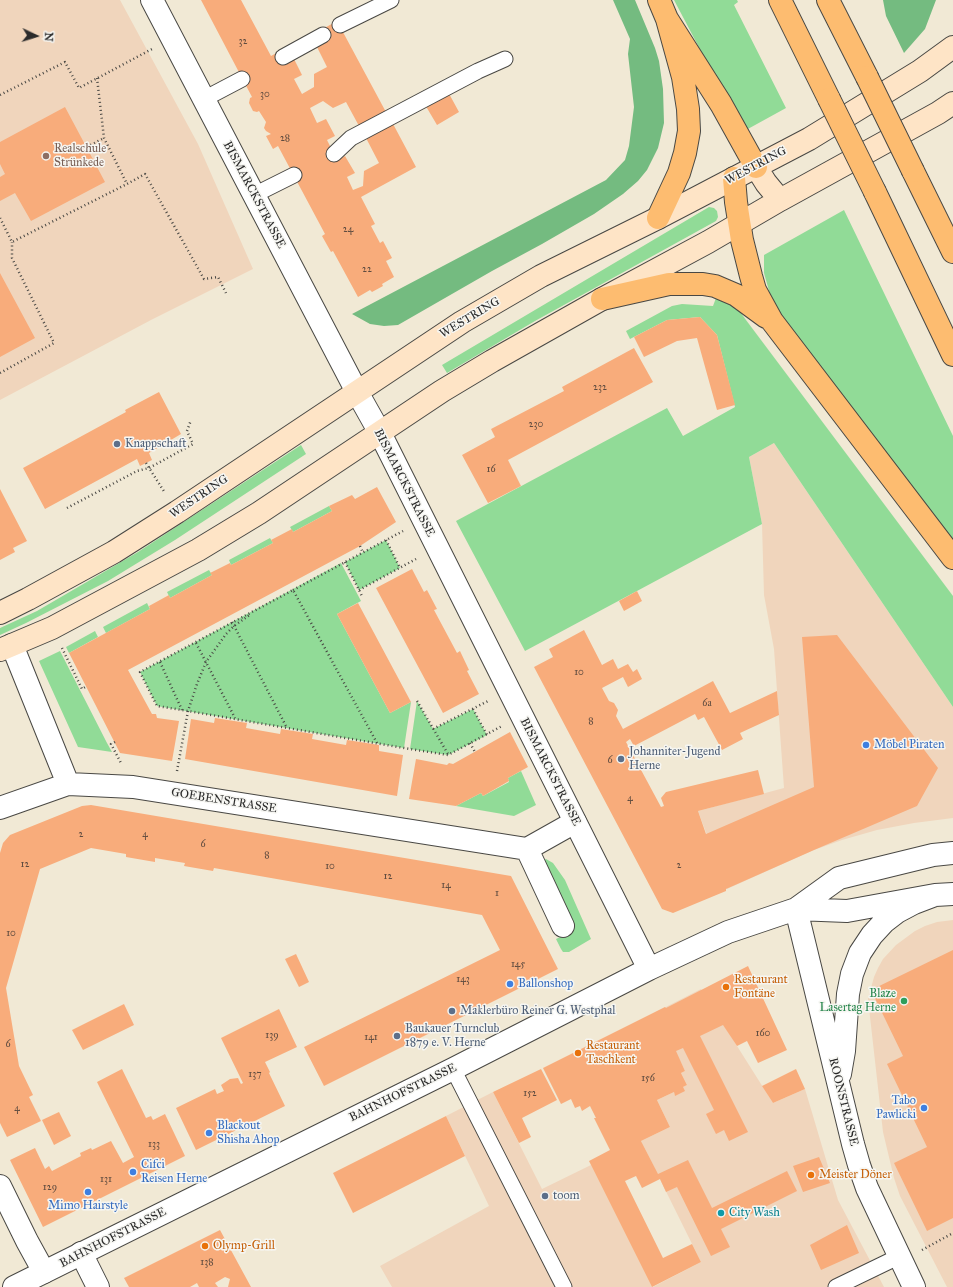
<!DOCTYPE html>
<meta charset="utf-8">
<style>
body{margin:0}
#map{position:relative;width:953px;height:1287px;overflow:hidden;background:#f1e9d5;font-family:"IM FELL Great Primer",serif}
canvas{display:block}
.north{position:absolute;left:16px;top:16px;width:40px;height:40px;-webkit-text-stroke:3px #f6f6f2;paint-order:stroke;rotate:94deg;font-size:11px;font-weight:700;line-height:16px;text-align:center;color:#2b2b2b}
.north::after{content:'';display:block;margin:auto;width:14px;height:18px;background:#2b2b2b;clip-path:polygon(50% 0,100% 100%,50% 72%,0 100%)}
</style>
<div id="map">
<canvas width="953" height="1287"></canvas>
<div class="north">N</div>
</div>
<script>
const ctx = document.querySelector('canvas').getContext('2d');
ctx.lineJoin = 'round';
function paint(path, color) {
  ctx.fillStyle = color;
  ctx.fill(path, 'evenodd');
}
function shape(rows) {
  const path = new Path2D();
  for (const r of rows) {
    path.moveTo(r[0], r[1]);
    for (let i = 2; i < r.length; i += 2) path.lineTo(r[i], r[i + 1]);
  }
  return path;
}
function strokePath(path, color, width, dash) {
  ctx.strokeStyle = color;
  ctx.lineWidth = width;
  ctx.lineCap = dash ? 'butt' : 'round';
  ctx.setLineDash(dash || []);
  ctx.stroke(path);
}
function drawText(font, color, halo, rows, align = 'center') {
  ctx.font = font + ' "IM FELL Great Primer",serif';
  ctx.lineWidth = 3;
  ctx.setLineDash([]);
  ctx.textBaseline = 'middle';
  ctx.strokeStyle = halo;
  ctx.fillStyle = color;
  for (const [text, x, y, turn = 0] of rows) {
    ctx.save();
    ctx.translate(x, y);
    ctx.rotate((+turn || 0) * Math.PI / 180);
    ctx.textAlign = isNaN(turn) ? turn : align;
    if (halo) ctx.strokeText(text, 0, 0);
    ctx.fillText(text, 0, 0);
    ctx.restore();
  }
}
const built = shape([
 [0,0,120,0,198,144,253,269,151,320,0,400],
 [774,443,953,707,953,818,914,823,877,830,842,840,814,850,727,889,698,811,784,788,774,649,764,595,762,524,749,457],
 [953,920,953,1287,947,1287,900,1196,894,1178,883,1132,868,999,874,977,878,968,883,959,896,945,915,931,925,926,937,922],
 [701,989,773,1103,805,1089,838,1200,884,1287,653,1287,701,1262,641,1141,670,1127,657,1100,674,1092,675,1095,683,1087,687,1085,681,1073,685,1071,656,1012],
 [493,1092,542,1189,591,1165,652,1287,392,1287,380,1266,489,1206,446,1116]
]);
const green = shape([
 [674,0,737,0,738,2,734,5,786,108,746,130,713,74],
 [709,207,714,208,717,211,718,217,716,221,535,321,447,373,442,365],
 [844,210,953,436,953,542,783,320,771,298,764,273,764,255],
 [716,298,731,304,741,313,746,320,953,596,953,707,774,443,749,457,762,524,525,651,456,521,667,408,683,436,735,407,717,335,700,317,667,320,630,339,626,331,672,306,682,304,713,306],
 [301,445,306,454,175,540,108,581,26,623,0,635,0,628,37,611,138,552],
 [329,506,332,511,293,532,290,527],
 [270,538,273,543,231,565,229,560],
 [386,540,400,568,359,590,345,562],
 [341,563,361,601,337,614,390,713,411,702,404,748,157,706,140,672],
 [209,570,212,575,170,598,167,592],
 [147,603,150,609,106,633,103,627],
 [95,631,98,637,69,653,66,647],
 [60,651,107,743,112,752,78,747,39,661],
 [417,701,433,729,473,709,487,735,448,755,410,749],
 [521,771,536,805,514,816,456,806,481,793,483,796,509,782,508,778],
 [546,859,553,863,565,880,591,939,569,952,563,952,561,949,556,939,573,931,543,866,544,860]
]);
const forest = shape([
 [613,0,635,0,655,48,659,61,663,89,664,123,658,148,647,170,638,181,623,194,594,214,542,244,492,271,398,325,384,326,370,324,352,314,606,180,625,160,629,146,634,107,628,54,630,39],
 [883,0,936,0,925,29,904,53,886,16]
]);
const building = shape([
 [201,0,241,0,271,56,280,51,294,59,302,75,294,79,302,94,314,87,314,74,327,67,315,43,321,30,337,21,387,114,359,126,346,102,333,108,323,101,310,108,317,123,326,119,335,136,327,140,337,160,345,156,355,173,347,177,353,190,363,186,364,171,379,163,366,138,392,122,416,167,361,197,375,224,371,226,380,243,383,241,392,258,386,261,394,277,382,284,383,286,372,292,370,290,358,297,333,251,331,252,322,236,325,234,278,146,273,149,266,136,271,134,266,131,264,128,266,122,259,111,257,112,253,111,249,103,250,98,252,97],
 [447,90,459,112,437,125,424,103],
 [65,107,105,182,31,221,15,193,0,201,0,177,5,174,0,164,0,142],
 [0,273,35,338,0,357],
 [700,317,717,335,735,405,717,410,697,338,677,341,644,357,634,337,667,320],
 [634,348,653,382,508,460,521,486,488,503,462,455,495,437,491,429,564,391,562,387],
 [159,392,181,434,149,453,152,460,140,466,137,459,45,509,23,468,126,412,125,410],
 [377,487,396,522,360,546,128,670,152,714,156,714,157,718,179,721,172,761,120,753,69,653,150,609,149,606,169,595,170,598,212,575,210,573,230,563,231,565,273,543,271,540,292,529,293,532,332,511,329,506,352,495,355,499],
 [0,489,27,541,13,548,15,552,0,560],
 [412,569,424,592,427,590,437,609,434,610,457,653,460,651,469,670,467,671,479,694,443,713,376,588],
 [637,591,642,601,624,611,619,601],
 [358,603,411,702,390,713,337,614],
 [584,630,602,665,613,659,618,669,628,664,633,672,637,669,642,679,628,687,623,677,602,688,609,701,614,703,618,710,616,716,623,729,713,681,730,713,777,691,779,715,740,733,743,739,722,750,704,717,698,720,695,714,634,746,630,739,626,742,661,807,664,806,661,798,666,792,758,770,764,794,698,811,706,834,814,787,802,637,837,635,938,768,917,806,814,850,726,889,726,891,673,913,662,909,534,667,553,657,549,649],
 [215,718,247,723,246,728,280,734,281,729,313,734,312,739,346,745,347,740,379,745,379,751,403,755,397,796,185,759,191,719,214,723],
 [510,732,528,767,508,778,509,781,483,796,481,793,456,806,409,799,416,759,447,765,449,763,453,764],
 [91,805,511,876,558,969,324,1086,304,1047,500,950,482,915,214,868,213,871,184,866,185,863,155,858,155,862,126,857,126,854,91,848,40,869,6,988,19,1066,33,1095,29,1097,41,1121,7,1137,0,1123,0,853,3,843,10,835,82,806],
 [953,950,953,1218,927,1231,894,1163,927,1147,887,1064,903,1056,871,990],
 [296,954,309,982,299,987,285,959],
 [748,966,787,1050,758,1063,747,1041,737,1046,723,1025,700,1036,748,1132,729,1141,724,1130,716,1134,706,1114,714,1110,683,1048,676,1051,685,1071,681,1073,687,1085,683,1087,685,1091,675,1096,674,1092,657,1100,670,1127,641,1141,658,1174,688,1160,712,1208,787,1171,797,1191,721,1229,730,1247,711,1256,677,1187,666,1192,660,1179,642,1188,636,1176,625,1181,663,1258,692,1244,701,1262,652,1287,589,1161,610,1150,594,1118,596,1118,590,1106,582,1111,580,1106,575,1108,571,1099,561,1104,543,1068,665,1007,666,1008],
 [124,1004,134,1025,83,1050,72,1030],
 [279,1009,297,1047,265,1062,270,1072,269,1073,285,1106,196,1150,176,1108,215,1089,217,1094,224,1091,221,1085,230,1079,238,1078,241,1084,243,1083,221,1038],
 [122,1069,146,1118,151,1116,153,1120,165,1114,185,1156,43,1227,10,1160,35,1148,45,1169,49,1166,52,1171,81,1156,80,1153,91,1148,92,1150,111,1141,123,1163,134,1157,97,1082],
 [541,1069,557,1100,522,1118,531,1137,519,1143,493,1092],
 [796,1069,805,1089,773,1103,762,1086],
 [59,1112,71,1136,54,1145,42,1120],
 [446,1116,465,1156,353,1213,333,1173],
 [819,1157,830,1183,803,1192,793,1166],
 [847,1225,859,1253,821,1270,810,1245],
 [220,1230,251,1287,228,1287,230,1279,225,1277,215,1283,218,1287,199,1287,197,1283,190,1287,129,1287,124,1278]
]);
const path = shape([
 [97,78,104,138,127,184,145,174,204,279,218,277,226,293],
 [0,95,65,62,79,88,152,49],
 [87,147,104,138],
 [0,218,12,242,127,184],
 [0,373,54,343,12,258,12,242],
 [146,463,165,493],
 [67,508,137,471,149,468,193,444,187,431,191,420],
 [386,540,400,568],
 [360,546,363,553],
 [345,562,362,596],
 [293,590,403,531],
 [359,590,416,559],
 [232,622,287,728],
 [196,643,235,718],
 [62,648,82,689,87,686],
 [160,662,182,710],
 [417,701,448,754],
 [473,709,487,735],
 [433,729,488,701],
 [115,742,111,744,121,763],
 [377,743,293,590,140,672,157,706,188,711,404,748,448,755,502,726],
 [470,743,475,752],
 [177,771,188,711,197,684,206,662,226,634,234,626,251,614],
 [922,1250,953,1233]
]);
const service = shape([
 [340,25,391,0],
 [283,57,323,35],
 [204,99,242,79],
 [334,154,351,138,478,71,505,59],
 [254,195,294,175],
 [453,1069,564,1287],
 [836,1287,900,1256]
]);
const minor = shape([
 [12,645,68,784],
 [0,808,68,784,133,787,527,849,575,822],
 [527,849,563,926],
 [0,1186,27,1241,44,1272],
 [81,1253,98,1287]
]);
const tertiary = shape([
 [152,0,357,392,380,433,649,969],
 [796,909,853,1144,859,1165,867,1188,914,1287],
 [796,909,847,911,935,895,953,894],
 [840,1074,844,1051,848,994,852,974,860,953,872,935,884,922,897,912,914,903,935,895],
 [14,1287,453,1069,649,969,728,932,796,909,839,878,933,855,953,853]
]);
const secondary = shape([
 [756,167,766,183,780,200],
 [0,613,28,599,114,552,177,512,462,322,541,276,658,218,809,139,920,71,953,47],
 [0,650,52,628,198,550,259,513,442,391,492,361,602,299,708,242,780,200,938,113,953,103]
]);
const motorway = shape([
 [659,0,667,19,721,104,756,167],
 [780,0,829,99],
 [828,0,867,77],
 [913,171,953,252],
 [734,178,736,202,742,240,751,276,755,290,772,321,953,558],
 [875,192,953,355],
 [658,218,679,173,685,153,689,131,688,109,683,77,667,19],
 [602,299,669,284,703,284,715,286,736,295,766,317]
]);
const motorwayBridge = shape([
 [867,77,913,171],
 [829,99,875,192]
]);
const markers = [
 [46,156,4,"#8d6e63"],
 [117,444,4,"#5c6f8a"],
 [866,745,4,"#3f7fe0"],
 [621,759,4,"#5c6f8a"],
 [510,984,4,"#3f7fe0"],
 [726,987,4,"#e8710a"],
 [904,1001,4,"#2e9e5b"],
 [452,1011,4,"#5c6f8a"],
 [397,1036,4,"#5c6f8a"],
 [578,1053,4,"#e8710a"],
 [924,1108,4,"#3f7fe0"],
 [209,1133,4,"#3f7fe0"],
 [133,1172,4,"#3f7fe0"],
 [811,1175,4,"#e8710a"],
 [88,1192,4,"#3f7fe0"],
 [545,1196,4,"#5c6f8a"],
 [721,1213,4,"#0f9aa8"],
 [205,1246,4,"#e8710a"]
];
const numberNames = [
 ["32",243,42],
 ["30",265,95],
 ["28",285,139],
 ["24",348,230],
 ["22",367,270],
 ["232",600,388],
 ["230",536,425],
 ["16",491,470],
 ["10",579,673],
 ["6a",707,704],
 ["8",591,722],
 ["6",610,761],
 ["4",630,799],
 ["2",81,835],
 ["4",145,835],
 ["6",203,845],
 ["8",267,856],
 ["12",25,865],
 ["2",679,866],
 ["10",330,867],
 ["12",388,877],
 ["14",446,886],
 ["1",497,894],
 ["10",11,934],
 ["145",518,965],
 ["143",463,980],
 ["160",763,1034],
 ["139",272,1036],
 ["141",371,1038],
 ["6",8,1045],
 ["137",255,1075],
 ["156",648,1079],
 ["152",530,1094],
 ["4",17,1109],
 ["133",154,1145],
 ["131",106,1180],
 ["129",50,1188],
 ["138",207,1263]
];
const educationNames = [
 ["Realschule",54,149],
 ["Strünkede",54,163]
];
const streetNames = [
 ["WESTRING",756,166,-28],
 ["BISMARCKSTRASSE",254,195,62],
 ["WESTRING",470,318,-31],
 ["BISMARCKSTRASSE",404,483,63],
 ["WESTRING",199,497,-34],
 ["BISMARCKSTRASSE",550,772,63],
 ["GOEBENSTRASSE",224,801,9],
 ["BAHNHOFSTRASSE",403,1093,-26],
 ["ROONSTRASSE",843,1102,76],
 ["BAHNHOFSTRASSE",113,1238,-27]
];
const serviceNames = [
 ["Knappschaft",125,444],
 ["Johanniter-Jugend",629,752],
 ["Herne",629,766],
 ["Maklerbüro Reiner G. Westphal",460,1011],
 ["Baukauer Turnclub",405,1029],
 ["1879 e. V. Herne",405,1043],
 ["toom",553,1196]
];
const shopNames = [
 ["Möbel Piraten",874,745],
 ["Ballonshop",518,984],
 ["Tabo",916,1101,"right"],
 ["Pawlicki",916,1115,"right"],
 ["Blackout",217,1126],
 ["Shisha Ahop",217,1140],
 ["Cifci",141,1165],
 ["Reisen Herne",141,1179],
 ["Mimo Hairstyle",88,1206,"center"]
];
const foodNames = [
 ["Restaurant",734,980],
 ["Fontäne",734,994],
 ["Restaurant",586,1046],
 ["Taschkent",586,1060],
 ["Meister Döner",819,1175],
 ["Olymp-Grill",213,1246]
];
const leisureNames = [
 ["Blaze",896,994],
 ["Lasertag Herne",896,1008]
];
const cultureNames = [
 ["City Wash",729,1213]
];
paint(built, '#f0d5bc');
paint(green, '#91db97');
paint(forest, '#74bb80');
paint(building, '#f8ac7b');
strokePath(service, '#494844', 17);
strokePath(minor, '#494844', 24);
strokePath(tertiary, '#494844', 24);
strokePath(secondary, '#494844', 24);
strokePath(motorway, '#494844', 24);
strokePath(path, '#494844', 2.5, [1, 3]);
strokePath(service, '#fff', 15);
strokePath(minor, '#fff', 22);
strokePath(tertiary, '#fff', 22);
strokePath(secondary, '#fee4c6', 22);
strokePath(motorway, '#fdbc70', 22);
strokePath(motorwayBridge, '#494844', 24, []);
strokePath(motorwayBridge, '#fdbc70', 22);
for (const [x, y, r, color] of markers) {
  const dot = new Path2D();
  dot.arc(x, y, r, 0, 2 * Math.PI);
  ctx.fillStyle = color;
  ctx.fill(dot);
  strokePath(dot, '#f6f6f2', 1.5);
}
drawText('10px', '#5e4b3f', null, numberNames);
drawText('12px', '#785e54', '#f6f6f2', educationNames, 'left');
drawText('12px', '#2b2b2b', '#f6f6f2', streetNames);
drawText('12px', '#4e5e75', '#f6f6f2', serviceNames, 'left');
drawText('12px', '#366cbe', '#f6f6f2', shopNames, 'left');
drawText('12px', '#c56008', '#f6f6f2', foodNames, 'left');
drawText('12px', '#27864d', '#f6f6f2', leisureNames, 'right');
drawText('12px', '#0d838f', '#f6f6f2', cultureNames, 'left');
</script>
